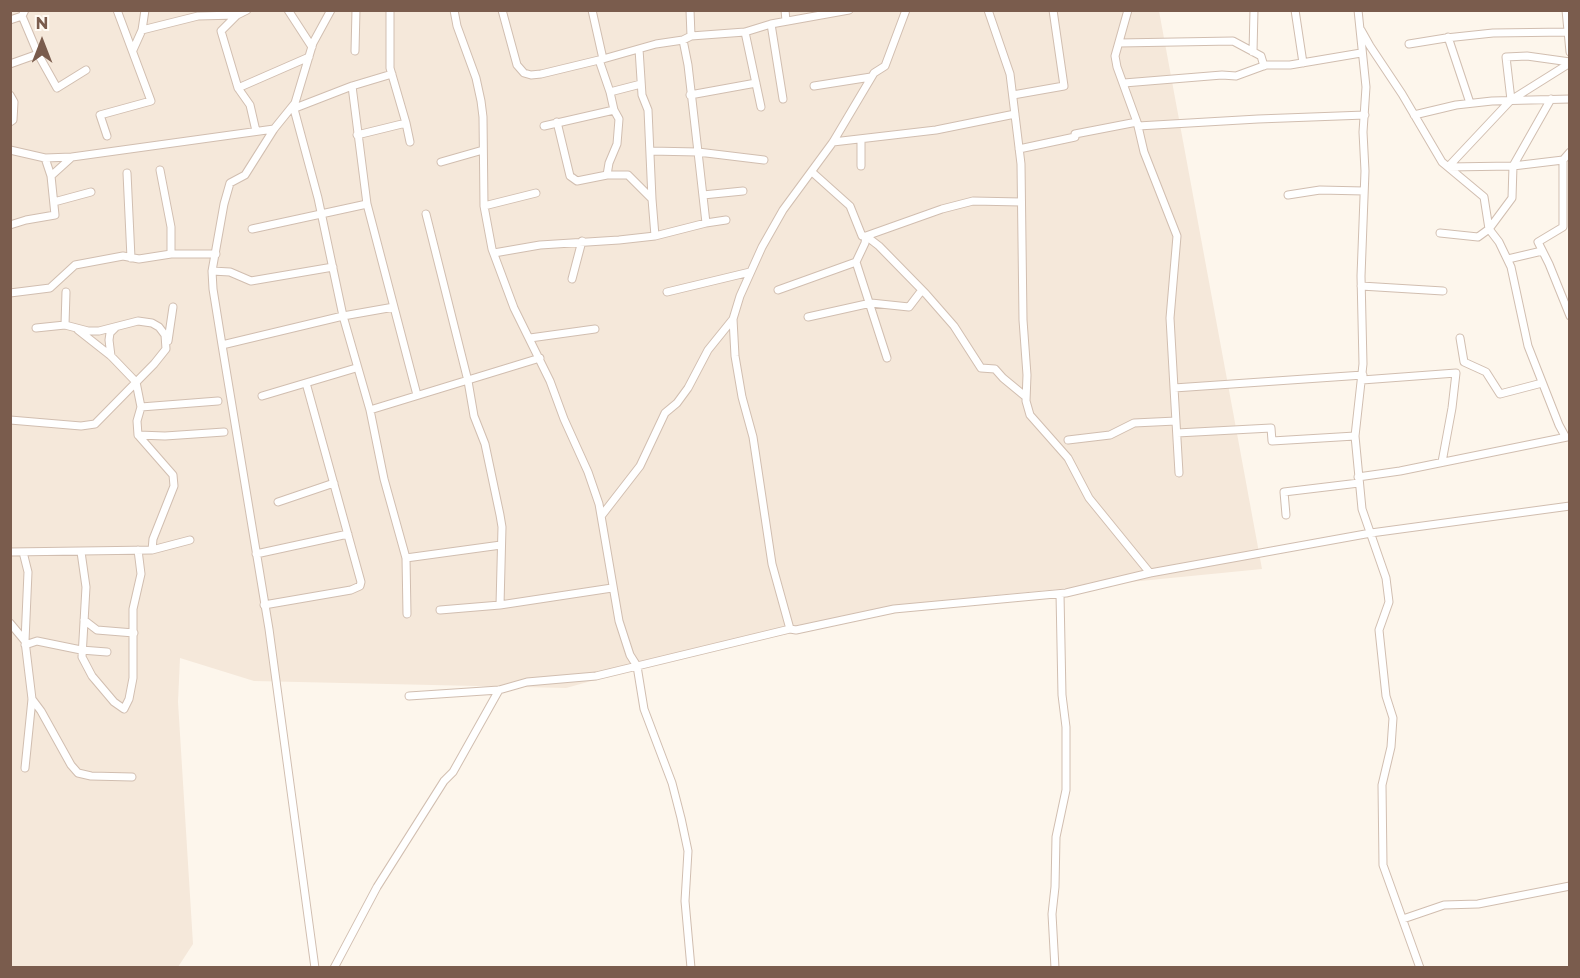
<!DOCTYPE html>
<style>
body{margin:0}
#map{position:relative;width:1580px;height:978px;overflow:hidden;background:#fdf6ec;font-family:Montserrat,sans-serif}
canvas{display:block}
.frame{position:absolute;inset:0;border:12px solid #7a5c4d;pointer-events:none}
.north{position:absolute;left:12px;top:12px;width:60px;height:60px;-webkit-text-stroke:4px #fffaf3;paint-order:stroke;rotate:0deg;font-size:16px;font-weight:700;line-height:24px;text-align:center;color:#7a5c4d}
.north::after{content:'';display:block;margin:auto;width:21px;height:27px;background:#7a5c4d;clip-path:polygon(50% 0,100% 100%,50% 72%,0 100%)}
</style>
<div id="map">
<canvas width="1580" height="978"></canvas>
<div class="frame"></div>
<div class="north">N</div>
</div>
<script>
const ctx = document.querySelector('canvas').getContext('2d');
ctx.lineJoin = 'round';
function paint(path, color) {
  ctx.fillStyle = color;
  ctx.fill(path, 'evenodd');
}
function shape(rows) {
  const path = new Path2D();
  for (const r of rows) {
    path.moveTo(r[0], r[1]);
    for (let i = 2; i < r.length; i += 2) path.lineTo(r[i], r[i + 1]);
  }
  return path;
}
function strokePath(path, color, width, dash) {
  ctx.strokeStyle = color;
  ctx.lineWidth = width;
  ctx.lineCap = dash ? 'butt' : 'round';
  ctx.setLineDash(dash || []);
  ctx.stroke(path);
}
const residential = shape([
 [10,11,1159,11,1262,569,978,597,696,652,566,688,254,681,180,658,178,702,193,944,178,967,11,967]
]);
const minor = shape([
 [247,10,237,15,221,31,238,88,250,105,256,131],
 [288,10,312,47],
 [331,10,313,43,295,103,274,129,245,175,230,183,224,204,212,271,213,289,222,345,343,316,370,410,540,358],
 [454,10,457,26,476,78,481,101,483,117,484,206,492,249,514,308,550,381,564,419,588,472,599,504,619,621,630,655,637,666,644,709,672,783,681,818,688,851,685,901,691,968],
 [502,10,517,65,524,73,531,75,541,74,603,59,656,44,683,40,691,36,745,32,771,24,849,10],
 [592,10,603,59],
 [690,10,691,36],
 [785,10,786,21],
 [988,10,1010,74,1021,164,1023,320,1027,375,1026,401,1030,415,1068,458,1089,498,1150,573],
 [1128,10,1115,56,1117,67,1137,122,1144,152,1177,236,1170,318,1174,388,1363,375],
 [1295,10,1303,63],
 [1358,10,1366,87,1363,132,1365,171,1361,276,1363,364,1355,436,1362,509,1386,578,1389,602,1379,630,1386,696,1393,718,1391,747,1382,785,1383,865,1420,968],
 [1566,10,1570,52],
 [10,20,22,16,25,10],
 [771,24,783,99],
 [142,30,198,16,237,15],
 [1361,30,1370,46,1402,94,1442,162,1484,197,1489,229,1499,242,1511,267,1528,346,1559,425,1565,436],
 [745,32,761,107],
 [1448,37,1470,103],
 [1119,43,1233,41,1261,56,1264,66],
 [1409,44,1446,38,1493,33,1568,32],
 [639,49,642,95,648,110,652,199],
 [133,50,142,30,145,10],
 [355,51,356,10],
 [1253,52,1254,10],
 [38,54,57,88,86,70],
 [10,64,38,54,22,16],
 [1124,83,1222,75,1236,76,1266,65,1290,65,1361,53],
 [814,86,871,77],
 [238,88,309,57],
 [610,92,641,84],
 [10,95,14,102,13,120,10,122],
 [690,95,756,83],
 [1013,95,1064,86,1053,10],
 [1511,100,1506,57,1527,56,1570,62],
 [294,109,318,198,343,316,394,307],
 [290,110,352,86,392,74],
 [1414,115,1456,105,1492,101,1570,99],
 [557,122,570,176,577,181,607,175,609,163,617,144,619,119,614,110],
 [406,123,410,142],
 [544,126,614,110,610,92,599,60],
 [1138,126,1258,119,1365,115],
 [357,135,406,123,390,68,390,10],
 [107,136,100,115,151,101,117,10],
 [833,142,936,130,1015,114],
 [1019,149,1075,137,1075,134,1137,122],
 [10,150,45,158,72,157],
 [650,151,698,152,688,65,683,40],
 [1570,152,1563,160,1563,227,1538,242,1549,264,1570,316],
 [45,158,51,176],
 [441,162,483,150],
 [861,166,861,139],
 [1448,167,1511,100,1570,63],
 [1448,167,1513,166,1563,160],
 [160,170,171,227,171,254],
 [127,173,131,258],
 [607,175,628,175,652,199,655,236],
 [703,195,743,191],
 [1288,195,1320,190,1364,191],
 [54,202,91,192],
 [1021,202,973,201,942,209,866,236,879,246,926,294,954,326,981,368,995,369,1003,378,1026,397],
 [367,204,417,395],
 [484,206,536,193],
 [426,214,468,381,474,416,485,444,500,515,502,527,500,605],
 [706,223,698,152,764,160],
 [10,225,26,220,55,215,51,176,72,157,274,129],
 [252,229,367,204,352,86],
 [1440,233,1478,237,1489,229,1512,198,1513,166,1551,99],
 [494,253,540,245,619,240,655,236,706,223,726,220],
 [1508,259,1542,251],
 [856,262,887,358],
 [212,271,230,272,251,281,333,267],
 [572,279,582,241],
 [1361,286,1443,291],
 [778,290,856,262,865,243,866,236,862,236,850,206,812,172],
 [667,292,750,272],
 [10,293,50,288,75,265,123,256,139,259,171,254,216,254],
 [808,317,871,303,909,307,922,290],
 [733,319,735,356,742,397,753,437,772,564,790,629],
 [36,328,65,325],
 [78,330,111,356,136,382,141,407,137,421,138,435,173,475,174,486,153,539,152,550],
 [530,338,595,329],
 [1460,338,1464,362,1486,372,1500,394,1542,383],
 [168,341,173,307],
 [222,345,269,629,315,968],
 [111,356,109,340,110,333,115,328],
 [1362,380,1456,373,1452,408,1442,462],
 [1174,388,1179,473],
 [262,396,356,368],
 [141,407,218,401],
 [370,410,384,479,406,558,407,614],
 [10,420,81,426,95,424,154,364,166,349,165,335,159,327,152,323,138,321,99,331,88,331,65,325,66,292],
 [1177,433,1271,428,1272,441,1355,436],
 [138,435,165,436,224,432],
 [1068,440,1110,435,1134,423,1176,421],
 [1358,477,1400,471,1567,437],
 [278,502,334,483],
 [602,515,640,466,665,413,677,403,688,388,708,350,733,319,740,296,762,247,783,210,833,142,874,73,885,66,906,10],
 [1286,515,1284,492,1359,483],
 [10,552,152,550,190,540],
 [23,552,28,572,25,641,32,699,25,768],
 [81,552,86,587,82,657,92,676,114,702,124,709,129,699,133,678,133,609,141,574,138,550],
 [256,554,348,534],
 [406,558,501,545],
 [264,605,351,590,360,586,361,582,306,383],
 [440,610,500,605,612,588],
 [84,620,97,630,134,633],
 [10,623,25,641],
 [25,645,37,641,81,650,107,652],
 [409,696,499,690,527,682,596,676,790,629,796,630,894,609,1066,593,1150,573,1371,533,1570,506],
 [32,699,41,711,71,765,78,773,91,776,132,777],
 [1403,919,1444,905,1478,904,1570,886],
 [334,968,377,887,444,781,453,772,499,690],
 [1055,968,1052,914,1055,887,1056,837,1066,790,1066,727,1062,695,1060,594]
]);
paint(residential, '#f5e8da');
strokePath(minor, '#d1beb0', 9);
strokePath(minor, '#fff', 7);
</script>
